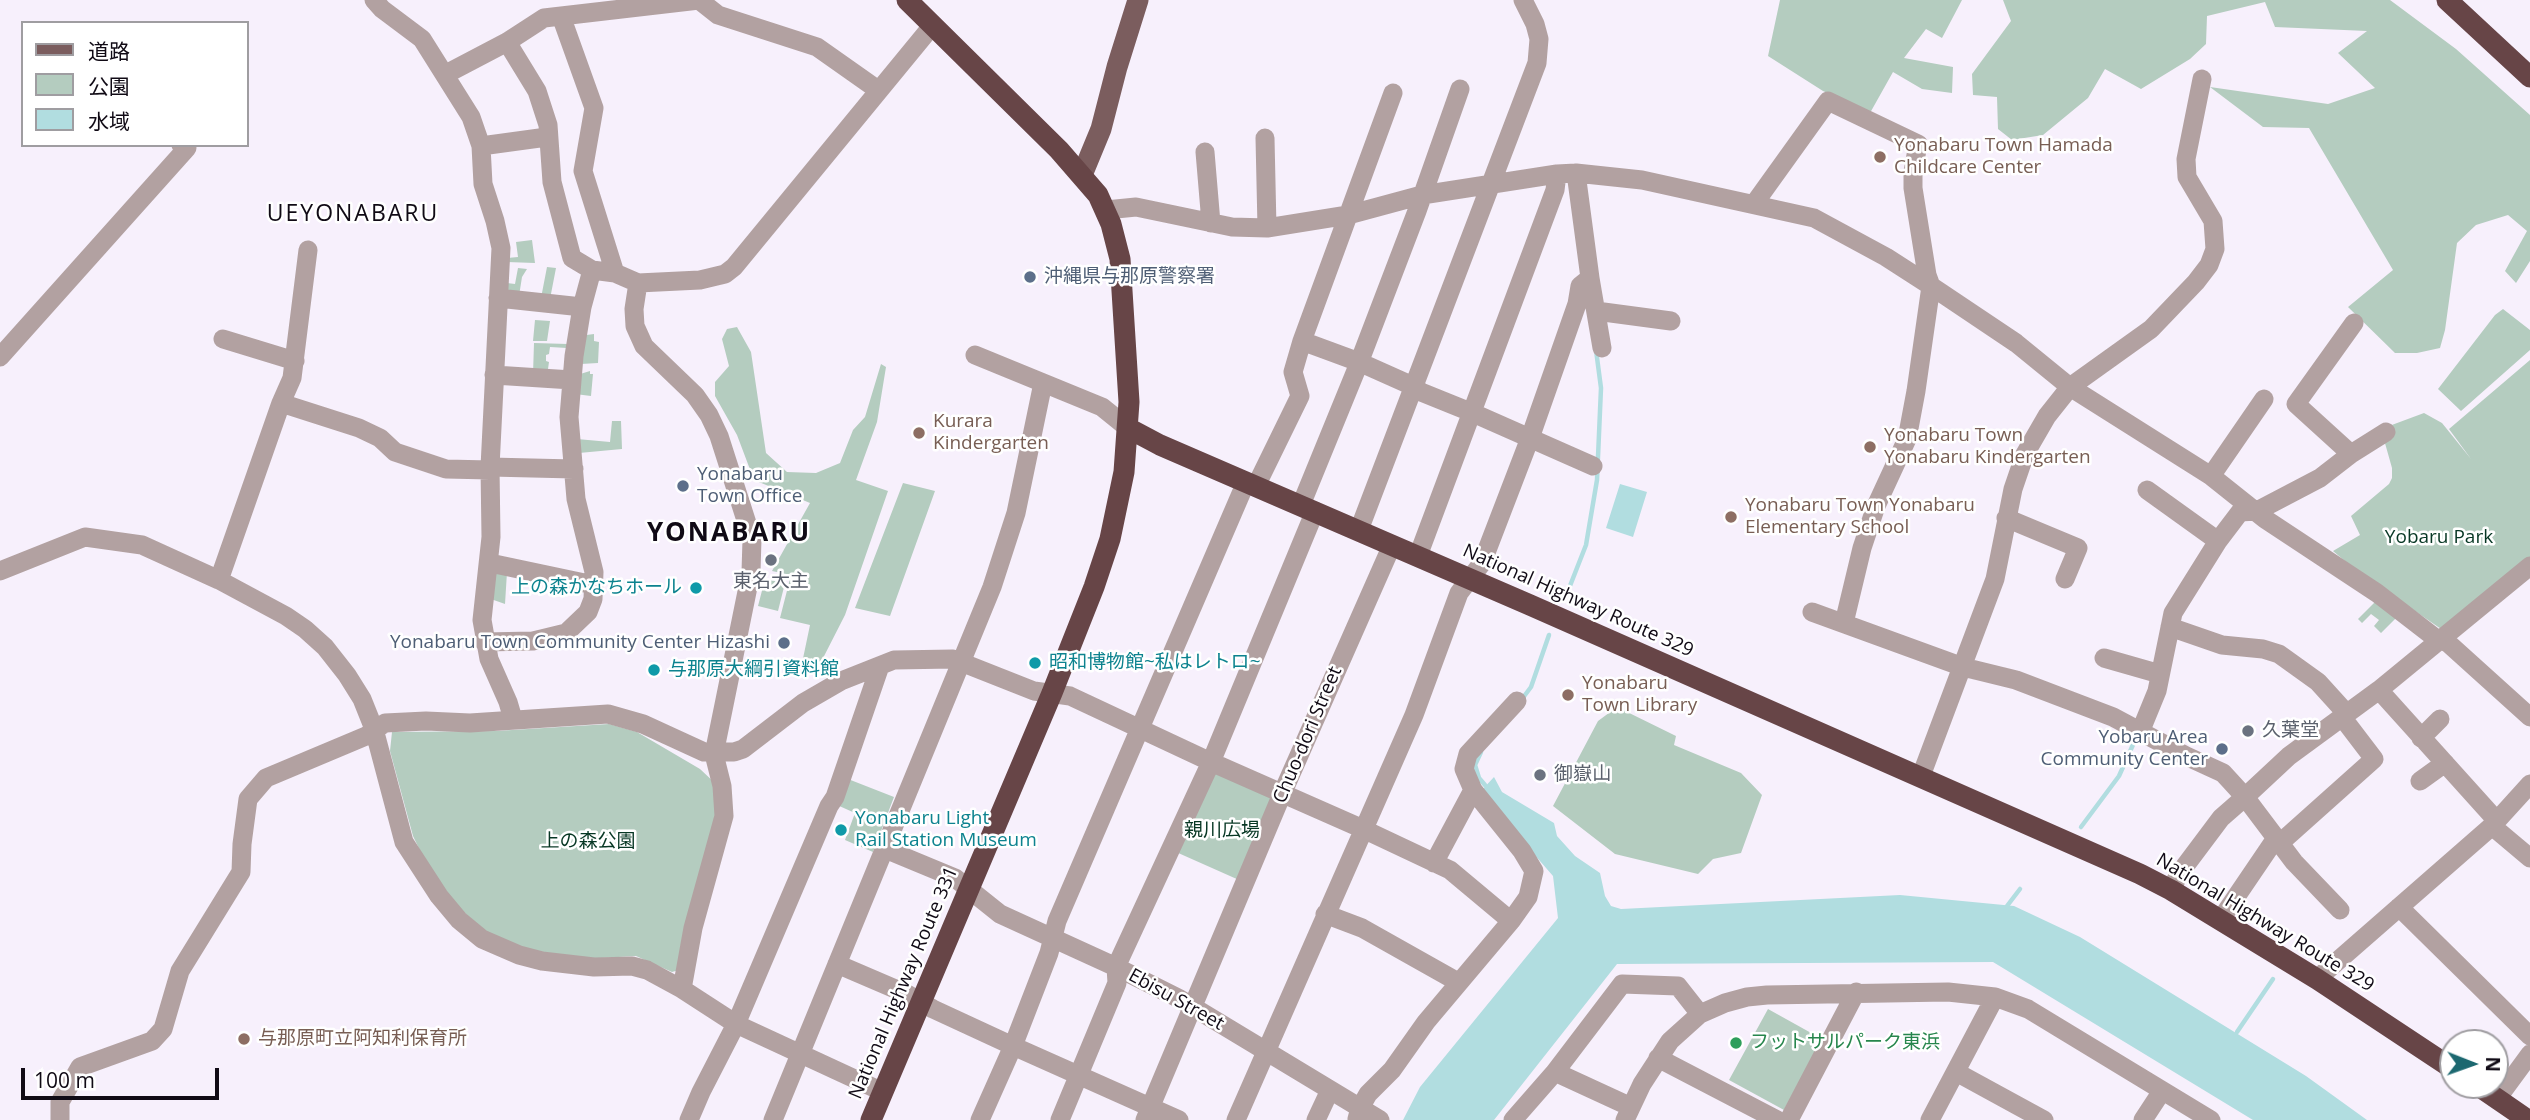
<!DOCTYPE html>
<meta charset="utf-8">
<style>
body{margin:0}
#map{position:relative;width:2530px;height:1120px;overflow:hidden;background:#f7f0fc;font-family:"Open Sans","Noto Sans JP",sans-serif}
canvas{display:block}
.legend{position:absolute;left:21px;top:21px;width:228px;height:126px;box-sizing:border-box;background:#fff;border:2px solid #9f9da1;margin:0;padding:9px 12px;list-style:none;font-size:21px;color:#100a15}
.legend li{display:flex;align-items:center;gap:14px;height:35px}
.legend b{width:35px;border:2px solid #9f9da1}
.north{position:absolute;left:2439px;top:1029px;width:70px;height:70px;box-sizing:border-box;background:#fff;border:2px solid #9f9da1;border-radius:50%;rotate:91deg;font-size:19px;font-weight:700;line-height:28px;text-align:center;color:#100a15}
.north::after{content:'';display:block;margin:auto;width:24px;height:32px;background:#1c6870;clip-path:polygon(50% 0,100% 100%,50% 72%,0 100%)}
.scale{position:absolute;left:21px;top:1068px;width:198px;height:32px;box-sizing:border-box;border:4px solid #100a15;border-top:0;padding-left:9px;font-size:21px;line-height:24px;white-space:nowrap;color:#100a15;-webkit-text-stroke:5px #fff;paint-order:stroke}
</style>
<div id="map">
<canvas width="2530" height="1120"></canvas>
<ul class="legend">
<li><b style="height:9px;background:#7b5d5e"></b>道路</li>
<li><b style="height:19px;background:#b4ccbf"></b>公園</li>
<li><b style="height:19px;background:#b1dde0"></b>水域</li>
</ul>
<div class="north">N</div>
<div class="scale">100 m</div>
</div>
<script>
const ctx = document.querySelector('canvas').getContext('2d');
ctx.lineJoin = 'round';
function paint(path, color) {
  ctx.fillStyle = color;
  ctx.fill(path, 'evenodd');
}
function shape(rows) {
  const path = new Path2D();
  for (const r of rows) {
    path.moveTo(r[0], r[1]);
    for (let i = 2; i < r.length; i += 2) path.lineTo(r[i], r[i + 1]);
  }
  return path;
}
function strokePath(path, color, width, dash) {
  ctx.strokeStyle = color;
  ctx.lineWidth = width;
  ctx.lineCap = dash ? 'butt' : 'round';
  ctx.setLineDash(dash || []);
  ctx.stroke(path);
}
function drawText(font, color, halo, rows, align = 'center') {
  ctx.font = font + ' "Open Sans","Noto Sans JP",sans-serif';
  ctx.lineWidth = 5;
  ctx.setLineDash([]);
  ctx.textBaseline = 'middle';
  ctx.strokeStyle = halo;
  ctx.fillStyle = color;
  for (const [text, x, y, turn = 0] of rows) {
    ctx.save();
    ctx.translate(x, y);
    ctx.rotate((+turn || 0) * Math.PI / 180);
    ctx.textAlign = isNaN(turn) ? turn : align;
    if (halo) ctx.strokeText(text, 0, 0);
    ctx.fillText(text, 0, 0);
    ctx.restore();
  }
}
const green = shape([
 [1780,0,1962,0,1942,38,1926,29,1904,58,1953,67,1952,93,1922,89,1893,72,1870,113,1823,91,1768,56],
 [2003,0,2390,0,2456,49,2530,115,2530,261,2516,283,2505,271,2527,231,2508,215,2476,225,2457,243,2445,330,2440,348,2417,353,2395,353,2348,307,2393,270,2309,128,2263,127,2210,87,2328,104,2375,88,2338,53,2367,31,2275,27,2265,2,2207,16,2206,44,2190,59,2141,89,2105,69,2088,98,2043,135,2012,140,1998,129,1997,97,1973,95,1972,74,2011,21],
 [532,240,535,263,507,262,507,258,518,257,516,242],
 [547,267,556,268,550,299,541,298],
 [518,268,527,269,522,277,519,296,506,295,507,283,515,284],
 [2503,309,2530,330,2530,350,2461,411,2438,389,2495,315],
 [535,320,550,321,547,341,533,341],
 [737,327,751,352,766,453,787,472,816,473,840,463,853,430,865,417,881,364,886,367,877,422,856,480,888,491,845,615,820,664,801,668,810,625,780,618,791,575,772,571,810,503,754,480,737,435,715,396,715,382,729,366,722,339,727,329],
 [594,334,594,341,599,342,598,363,581,364,579,336],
 [534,343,568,344,567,348,550,347,549,354,546,355,546,361,549,362,547,376,533,374],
 [2530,360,2530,560,2444,631,2357,571,2333,551,2360,535,2351,516,2389,484,2392,478,2392,468,2381,429,2424,413,2442,423,2471,459,2449,429],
 [590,371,590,374,593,374,591,396,575,394,577,375],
 [612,421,621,421,622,449,579,453,577,439,610,442],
 [903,483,935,491,890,616,855,608],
 [492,570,507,572,505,604,488,598],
 [765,579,785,583,778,611,758,606],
 [2376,601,2396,618,2381,633,2374,626,2379,620,2371,614,2362,623,2358,619],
 [1617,707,1676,736,1674,745,1741,773,1762,795,1741,853,1713,859,1698,874,1615,854,1553,806,1598,721],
 [609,724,637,732,700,769,716,784,717,816,679,970,672,972,636,956,584,959,520,948,485,931,457,906,428,867,413,836,390,751,392,732,496,731],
 [1218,771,1274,796,1239,880,1176,852,1210,776],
 [848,779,894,797,873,852,845,840,855,813,837,805],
 [1768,1009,1822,1039,1784,1110,1729,1080]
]);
const water = shape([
 [1620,484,1647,492,1633,537,1606,528],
 [1494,777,1502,792,1554,823,1557,836,1575,856,1600,873,1605,896,1611,906,1621,909,1900,895,2014,906,2080,937,2306,1076,2367,1120,2253,1120,1993,962,1617,964,1494,1120,1403,1120,1420,1087,1558,918,1553,876,1480,792]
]);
const stream = shape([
 [1566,596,1586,545,1597,480,1601,388,1596,350],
 [1522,699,1531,687,1549,635],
 [1481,752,1475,765,1479,778,1485,785],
 [2081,827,2119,776,2136,738],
 [2007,906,2020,889],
 [2237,1032,2273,979]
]);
const minor = shape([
 [374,0,382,9,422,39,471,117,481,146,483,184,495,221,501,248,490,467,491,537,482,620,489,659,508,702,513,719],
 [699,0,718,15,817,47,878,90],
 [561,16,594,108,583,171,615,273],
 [507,42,537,91,548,125,552,182,572,258,592,270,615,273,638,283,700,280,725,274,734,267,932,26],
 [446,74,507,42,544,18,699,0],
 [1265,138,1267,228],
 [481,146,547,137],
 [1205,152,1211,223],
 [1754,204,1828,101,1918,144,1913,172,1913,188,1927,275,1931,286,1916,391,1907,439,1876,506,1862,548,1844,623],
 [1106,210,1136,207,1232,227,1267,228,1348,215,1422,195,1557,174,1576,173,1642,180,1814,218,1886,257,1931,286,2016,343,2070,387,2211,476,2265,519,2377,593,2434,637,2448,643,2530,717],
 [1590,278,1602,348],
 [638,283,634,309,635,326,644,346,695,395,709,415,719,436,752,539,751,572,714,754,722,786,724,816,693,928,682,989],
 [498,298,582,307],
 [1596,311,1671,321],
 [223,339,295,361],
 [1302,341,1359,362,1415,387,1421,392,1473,413,1593,466],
 [975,355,1102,407,1128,428],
 [0,357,187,148,181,145],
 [494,375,572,380],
 [281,403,292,378,308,250],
 [2351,454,2386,432],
 [490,467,574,469],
 [2211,476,2264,399],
 [1256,486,1300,396,1293,372,1302,341,1393,93],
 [2147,490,2218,541],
 [1301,505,1357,368,1417,211,1460,89],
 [2006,518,2078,548,2065,579],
 [1359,530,1537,63,1539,39,1535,24,1523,0],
 [1418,556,1555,190,1557,174],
 [490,563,594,585],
 [0,571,85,537,142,545,219,580,286,616,305,629,325,647,347,675,362,699,374,729,404,842,439,896,459,920,482,939,519,955,542,961,594,967,632,966,647,970,682,989,736,1024,883,1092],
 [219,580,281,403,359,428,380,438,395,452,446,469,490,470],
 [1812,612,1963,667,2016,680,2113,717,2186,756,2223,773,2245,797,2289,756,2379,690,2530,566],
 [2170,627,2222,645,2263,649,2279,654,2318,682,2347,714],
 [484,642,533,641,566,633,588,612,593,599,594,572,576,499,569,417,574,356,582,307,592,270],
 [2104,658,2160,674],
 [2379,690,2497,821],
 [2141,730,2157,691,2173,613,2218,541,2240,512,2257,511,2320,478,2351,454,2296,404,2354,323],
 [2421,738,2440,719],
 [1921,776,1995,579,2013,489,2025,454,2047,416,2070,387,2151,329,2196,282,2209,265,2215,249,2213,221,2187,177,2186,159,2202,79],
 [2420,781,2445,763],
 [2492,826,2530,858],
 [2280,843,2374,759,2342,717],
 [885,849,955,878,1000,914,1116,967,1178,998,1380,1120],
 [1434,863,1473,790],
 [2171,890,2179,874,2221,818,2245,797,2294,862,2340,910],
 [2399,907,2530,1036],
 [1325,914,1362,928,1458,982],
 [2221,919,2276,838],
 [837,964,907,994,933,1009,1013,1046,1179,1120],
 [2317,979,2492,826,2530,784],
 [1658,1058,1777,1120],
 [1555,1072,1631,1107],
 [1956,1072,2044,1120],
 [2497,1099,2530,1054],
 [1357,1119,1360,1108,1368,1094,1392,1070,1426,1022,1511,921,1528,897,1534,871,1522,851,1473,790,1464,769,1468,754,1517,701],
 [60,1120,60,1102,80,1067,152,1041,163,1029,180,971,241,872,242,844,248,799,266,778,366,736,385,723,426,721,470,723,608,714,643,724,704,752,734,752,743,749,803,703,841,681,894,660,953,659,1034,691,1070,696,1211,762,1363,829,1450,870,1511,921],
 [689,1120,701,1092,736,1024,829,806,835,797,880,666],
 [773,1120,992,587,1016,513,1043,383],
 [980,1120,1013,1046,1049,953,1057,921,1246,482],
 [1060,1120,1117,983,1116,967,1211,762,1315,511],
 [1145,1120,1282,794,1392,545],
 [1236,1120,1414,715,1459,593,1482,563,1530,438,1577,304,1580,286,1590,278,1576,173],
 [1316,1120,1330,1090],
 [1513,1120,1555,1072,1622,984,1678,986,1700,1014],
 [1625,1120,1642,1084,1670,1041,1700,1014,1725,1003,1747,997,1767,995,1948,992,1995,997,2028,1009,2211,1120],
 [1789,1120,1856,992],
 [1930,1120,1995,997],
 [2143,1120,2162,1091]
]);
const major = shape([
 [1082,175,1101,129,1117,67,1138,0]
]);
const highway = shape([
 [2447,0,2530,77],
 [1128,428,1160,445,1530,605,2140,874,2171,890,2317,979,2453,1069],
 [2477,1085,2528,1120],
 [871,1120,1052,693,1094,587,1110,539,1124,472,1129,402,1120,259,1111,224,1098,195,1059,150,907,0]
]);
const markers = [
 [1880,157,7,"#8d6e63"],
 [1030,277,7,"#5c6f8a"],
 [919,433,7,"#8d6e63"],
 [1870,447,7,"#8d6e63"],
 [683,486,7,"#5c6f8a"],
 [1731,517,7,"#8d6e63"],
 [771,560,7,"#6b7280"],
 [696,588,7,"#0f9aa8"],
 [784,643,7,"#5c6f8a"],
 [1035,663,7,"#0f9aa8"],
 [654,670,7,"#0f9aa8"],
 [1568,695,7,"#8d6e63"],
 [2248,731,7,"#6b7280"],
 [2222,749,7,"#5c6f8a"],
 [1540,775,7,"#6b7280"],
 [841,830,7,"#0f9aa8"],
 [244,1039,7,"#8d6e63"],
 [1736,1043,7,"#2e9e5b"]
];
const educationNames = [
 ["Yonabaru Town Hamada",1894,146],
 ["Childcare Center",1894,168],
 ["Kurara",933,422],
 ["Kindergarten",933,444],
 ["Yonabaru Town",1884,436],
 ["Yonabaru Kindergarten",1884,458],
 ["Yonabaru Town Yonabaru",1745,506],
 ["Elementary School",1745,528],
 ["Yonabaru",1582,684],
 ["Town Library",1582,706],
 ["与那原町立阿知利保育所",258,1039]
];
const serviceNames = [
 ["沖縄県与那原警察署",1044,277],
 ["Yonabaru",697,475],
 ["Town Office",697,497],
 ["Yonabaru Town Community Center Hizashi",770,643,"right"],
 ["Yobaru Area",2208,738,"right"],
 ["Community Center",2208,760,"right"]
];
const parkNames = [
 ["Yobaru Park",2439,538],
 ["親川広場",1222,831],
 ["上の森公園",588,842]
];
const worshipNames = [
 ["東名大主",771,582,"center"],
 ["久葉堂",2262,731],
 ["御嶽山",1554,775]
];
const cultureNames = [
 ["上の森かなちホール",682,588,"right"],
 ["昭和博物館~私はレトロ~",1049,663],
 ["与那原大綱引資料館",668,670],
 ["Yonabaru Light",855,819],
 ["Rail Station Museum",855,841]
];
const streetNames = [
 ["National Highway Route 329",1578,601,24],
 ["Chuo-dori Street",1308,735,-67],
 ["National Highway Route 329",2265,923,31],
 ["National Highway Route 331",904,983,-67],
 ["Ebisu Street",1176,1000,29]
];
const leisureNames = [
 ["フットサルパーク東浜",1750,1043]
];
const quarterNames = [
 ["UEYONABARU",353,214]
];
const districtNames = [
 ["YONABARU",729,534]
];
paint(green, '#b4ccbf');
paint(water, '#b1dde0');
strokePath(stream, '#b1dde0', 4.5);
strokePath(minor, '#b2a1a1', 19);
strokePath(major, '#7b5d5e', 21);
strokePath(highway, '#674547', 21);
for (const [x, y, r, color] of markers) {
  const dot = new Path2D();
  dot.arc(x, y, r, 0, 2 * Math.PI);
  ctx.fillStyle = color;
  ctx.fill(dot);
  strokePath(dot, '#fff', 2.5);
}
drawText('19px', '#785e54', '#fff', educationNames, 'left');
drawText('19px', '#4e5e75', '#fff', serviceNames, 'left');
drawText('19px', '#073724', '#fff', parkNames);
drawText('19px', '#5b616d', '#fff', worshipNames, 'left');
drawText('19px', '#0d838f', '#fff', cultureNames, 'left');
drawText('19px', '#100a15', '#fff', streetNames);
drawText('19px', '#27864d', '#fff', leisureNames, 'left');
ctx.letterSpacing = '2px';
drawText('23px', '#100a15', '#fff', quarterNames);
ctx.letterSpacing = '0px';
ctx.letterSpacing = '2px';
drawText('bold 26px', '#100a15', '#fff', districtNames);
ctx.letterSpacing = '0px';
</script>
